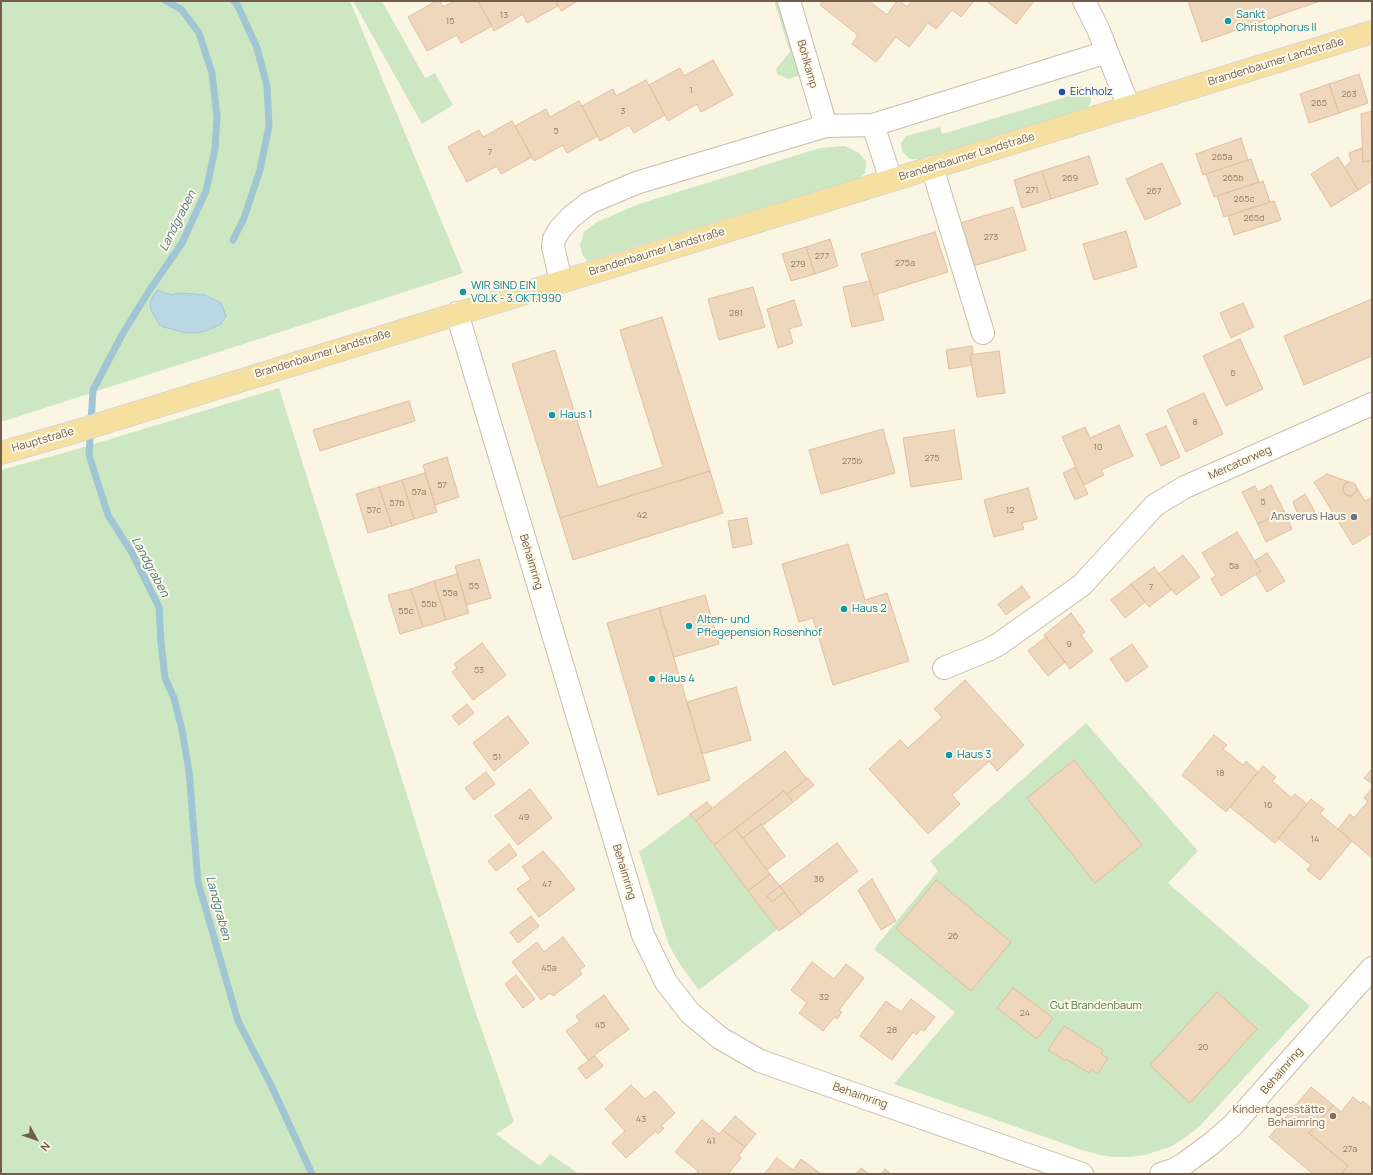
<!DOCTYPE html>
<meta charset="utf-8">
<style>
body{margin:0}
#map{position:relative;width:1373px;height:1175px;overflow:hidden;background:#fbf5e4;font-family:Manrope,sans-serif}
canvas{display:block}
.frame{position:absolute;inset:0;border:2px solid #725d4b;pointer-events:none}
.north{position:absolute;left:16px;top:1119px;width:40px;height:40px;-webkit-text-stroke:3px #fef8e9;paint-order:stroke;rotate:130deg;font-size:11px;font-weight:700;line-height:16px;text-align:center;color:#725d4b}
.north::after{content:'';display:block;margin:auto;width:14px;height:18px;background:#725d4b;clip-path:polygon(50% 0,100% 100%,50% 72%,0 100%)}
</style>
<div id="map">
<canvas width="1373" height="1175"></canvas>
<div class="frame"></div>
<div class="north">N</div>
</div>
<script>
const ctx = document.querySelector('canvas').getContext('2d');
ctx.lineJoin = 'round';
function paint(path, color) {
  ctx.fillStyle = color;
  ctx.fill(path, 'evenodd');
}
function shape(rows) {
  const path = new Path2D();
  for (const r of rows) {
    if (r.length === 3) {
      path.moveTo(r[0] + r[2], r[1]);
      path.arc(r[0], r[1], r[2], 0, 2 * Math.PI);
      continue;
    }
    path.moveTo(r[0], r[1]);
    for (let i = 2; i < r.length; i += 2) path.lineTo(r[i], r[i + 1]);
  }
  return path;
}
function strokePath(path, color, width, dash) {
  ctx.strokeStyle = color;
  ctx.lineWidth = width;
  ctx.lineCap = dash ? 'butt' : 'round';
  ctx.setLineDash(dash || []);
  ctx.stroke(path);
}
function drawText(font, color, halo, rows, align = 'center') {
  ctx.font = font + ' Manrope,sans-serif';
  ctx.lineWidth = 4;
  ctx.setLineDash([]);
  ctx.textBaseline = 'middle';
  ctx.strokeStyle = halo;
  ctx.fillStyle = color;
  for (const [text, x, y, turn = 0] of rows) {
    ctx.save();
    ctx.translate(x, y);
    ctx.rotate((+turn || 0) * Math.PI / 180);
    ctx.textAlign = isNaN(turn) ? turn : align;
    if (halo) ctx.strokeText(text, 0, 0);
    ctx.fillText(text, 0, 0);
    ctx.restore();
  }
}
const green = shape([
 [1,1,350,1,463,273,265,337,1,422],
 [158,290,171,295,180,293,205,295,221,303,159,324,151,310,150,302],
 [353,1,382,1,425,78,435,73,453,105,422,124],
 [774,1,781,1,801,74,798,76,792,78,788,79,777,74,776,69,790,52],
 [1075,86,1082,86,1090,91,1091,101,1088,107,1081,111,920,159,910,159,902,152,901,143,906,136,940,127,942,134,1076,94],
 [845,146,859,153,866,161,865,174,857,179,587,261,582,254,580,245,584,232,597,222,639,204,820,148],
 [279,388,471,999,514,1122,496,1134,540,1166,550,1154,579,1174,1,1174,1,470,74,450],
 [1086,723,1198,851,1168,883,1310,1006,1199,1127,1187,1136,1172,1146,1145,1155,1129,1157,1113,1157,1100,1155,1082,1150,894,1084,955,1012,874,949,938,871,930,861],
 [690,814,778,929,699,990,679,963,669,945,639,852]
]);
const water = shape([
 [158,290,171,295,180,293,205,295,221,303,226,316,221,324,208,330,197,333,186,333,164,327,159,324,151,310,150,302,154,294,158,290]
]);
const stream = shape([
 [166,1,181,9,199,33,212,73,217,117,215,149,206,191,182,243,149,291,123,333,93,390,89,455,108,515,132,553,159,607,161,642,165,678,174,698,182,730,189,771,198,882,238,1021,271,1085,312,1174],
 [233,240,244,218,260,170,269,126,267,86,257,48,238,6,234,1]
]);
const building = shape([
 [436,1,440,1,443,7,454,1,478,1,492,26,461,43,457,35,427,51,408,17,436,1],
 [478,1,556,1,558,6,527,23,523,14,494,31,478,1],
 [556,1,578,1,561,11,556,1],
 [823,1,869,1,887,15,897,1,900,1,907,7,912,1,974,1,961,17,952,10,936,29,928,23,909,47,896,37,876,62,852,44,858,35,820,5,823,1],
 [986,1,1034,1,1016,24,986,1],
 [1188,1,1320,1,1202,42,1188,1],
 [713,60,733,95,701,112,697,104,668,121,649,85,680,68,684,76,713,60],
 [1359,74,1368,103,1339,113,1329,84,1359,74],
 [646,80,665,115,634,133,629,125,600,141,582,106,613,89,616,96,646,80],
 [1329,84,1339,113,1309,123,1300,94,1329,84],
 [579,101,598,136,567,153,563,145,534,161,515,126,546,109,550,117,579,101],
 [1372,111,1372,160,1363,162,1361,114,1372,111],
 [512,121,532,157,501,174,497,166,467,182,448,147,479,130,483,137,512,121],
 [1241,138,1248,160,1203,175,1196,154,1241,138],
 [1362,148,1363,162,1372,160,1372,181,1358,190,1345,167,1351,161,1349,153,1362,148],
 [1089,156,1098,184,1051,199,1042,171,1089,156],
 [1338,157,1358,190,1331,207,1311,174,1338,157],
 [1251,159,1259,182,1214,197,1206,174,1251,159],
 [1162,163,1181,204,1145,220,1126,179,1162,163],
 [1042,171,1051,199,1022,208,1014,180,1042,171],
 [1263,181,1270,202,1224,217,1217,196,1263,181],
 [1274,201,1281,220,1234,235,1228,216,1274,201],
 [1013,207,1026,250,970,267,957,224,1013,207],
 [1126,231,1137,267,1094,280,1083,244,1126,231],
 [935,232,948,272,874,295,861,254,935,232],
 [830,239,838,266,815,274,806,247,830,239],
 [806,247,815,274,791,281,782,254,806,247],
 [870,281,874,295,877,294,884,320,852,327,843,287,870,281],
 [753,287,765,327,719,340,708,299,753,287],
 [1372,299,1372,356,1304,385,1284,336,1372,299],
 [794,300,802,325,789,329,793,343,778,348,767,309,794,300],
 [1243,303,1254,327,1231,338,1220,313,1243,303],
 [662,317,710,471,560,518,512,364,555,350,598,487,663,467,620,330,662,317],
 [1240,339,1263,389,1226,406,1203,356,1240,339],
 [972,346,973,354,970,355,972,365,949,369,946,350,972,346],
 [999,351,1005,393,977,397,970,355,999,351],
 [1204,393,1223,434,1186,452,1167,410,1204,393],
 [409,401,415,421,320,451,313,430,409,401],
 [1119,425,1133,456,1101,470,1104,475,1084,485,1062,437,1085,427,1090,438,1119,425],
 [1166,426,1180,457,1161,466,1146,434,1166,426],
 [883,429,895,473,821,494,809,450,883,429],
 [954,430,962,479,911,487,903,438,954,430],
 [447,457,459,497,435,505,423,465,447,457],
 [1075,467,1088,494,1075,500,1063,473,1075,467],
 [710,471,723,513,573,560,560,518,710,471],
 [425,473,437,512,414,519,402,480,425,473],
 [1327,474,1349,482,1344,484,1343,490,1345,494,1350,496,1355,493,1357,488,1365,501,1372,497,1372,533,1353,545,1314,482,1327,474],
 [402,480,414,519,392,526,379,487,402,480],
 [1350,489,7],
 [1271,485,1284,511,1258,524,1242,492,1255,486,1258,492,1271,485],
 [379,487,392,526,368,533,356,494,379,487],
 [1028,488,1037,519,1022,523,1024,529,994,537,984,500,1028,488],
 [1305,494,1316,514,1301,522,1293,502,1305,494],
 [1284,511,1292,529,1266,542,1258,524,1284,511],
 [747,518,752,544,733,548,728,521,747,518],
 [1237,532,1261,571,1221,596,1211,579,1216,576,1202,553,1237,532],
 [848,544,865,600,887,593,909,661,833,685,813,618,799,622,782,564,848,544],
 [1267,553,1285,581,1267,592,1256,574,1261,571,1254,561,1267,553],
 [1183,555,1200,577,1176,595,1159,574,1183,555],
 [479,559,491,598,467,605,455,566,479,559],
 [1154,567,1171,590,1149,607,1131,584,1154,567],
 [457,574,469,613,446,620,434,581,457,574],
 [434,581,446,620,423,627,411,589,434,581],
 [1131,584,1145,602,1125,618,1111,600,1131,584],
 [1022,586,1030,597,1006,615,998,604,1022,586],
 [411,589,423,627,400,634,388,595,411,589],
 [705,595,719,644,674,657,659,608,705,595],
 [659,608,710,780,658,795,607,623,659,608],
 [1071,613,1085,632,1081,635,1093,651,1070,669,1044,635,1071,613],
 [1046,637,1065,662,1048,676,1028,651,1046,637],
 [482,643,506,675,473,700,452,672,457,668,454,664,482,643],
 [1132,644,1148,667,1126,682,1110,659,1132,644],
 [965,680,1024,745,997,771,989,761,952,795,960,804,928,834,869,769,900,740,908,748,942,717,934,709,965,680],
 [736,687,751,740,702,754,687,702,736,687],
 [467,704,474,713,459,725,452,716,467,704],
 [508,716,529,743,494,771,473,743,508,716],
 [1214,735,1227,745,1223,749,1243,765,1246,761,1258,772,1226,812,1182,775,1214,735],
 [785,751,807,779,787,794,784,791,714,845,696,821,785,751],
 [1074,760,1142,845,1095,883,1027,798,1074,760],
 [1263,766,1276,777,1272,781,1292,798,1295,794,1307,804,1275,843,1230,807,1263,766],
 [1372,769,1372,784,1364,778,1372,769],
 [486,772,495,784,474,800,465,788,486,772],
 [808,778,814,785,793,802,787,794,808,778],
 [1372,788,1372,858,1338,829,1350,814,1354,818,1368,801,1364,798,1372,788],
 [530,789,552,818,518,845,495,816,530,789],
 [784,791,793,802,762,826,761,824,743,838,735,829,784,791],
 [1311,799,1324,809,1320,814,1352,841,1320,880,1307,870,1311,865,1278,838,1311,799],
 [707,802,712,808,696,821,690,814,707,802],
 [761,824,785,856,767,870,743,838,761,824],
 [735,829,770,874,748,891,714,845,735,829],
 [837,843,858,871,801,915,780,886,837,843],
 [509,844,517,855,496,871,488,861,509,844],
 [543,851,552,862,553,862,575,889,539,917,517,889,531,879,522,867,543,851],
 [770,874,780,886,767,896,772,902,784,892,801,915,779,931,748,891,770,874],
 [872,879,896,921,881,930,858,890,872,879],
 [936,880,1011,942,971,991,896,929,936,880],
 [780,886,784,892,772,902,767,896,780,886],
 [531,916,539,926,518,943,510,932,531,916],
 [563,937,585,966,579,970,582,974,553,996,550,993,541,1000,512,962,537,942,544,952,563,937],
 [812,962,834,979,846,964,864,978,839,1010,842,1012,837,1019,835,1016,823,1031,799,1013,807,1003,791,990,812,962],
 [516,975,535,999,523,1008,505,984,516,975],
 [1013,988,1053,1018,1037,1039,997,1008,1013,988],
 [1217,992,1257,1029,1190,1103,1150,1065,1217,992],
 [604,995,629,1029,588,1060,566,1031,580,1021,576,1016,604,995],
 [911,999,935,1017,924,1031,921,1029,916,1035,913,1032,892,1060,860,1036,886,1001,901,1012,911,999],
 [1064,1026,1103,1050,1101,1054,1108,1058,1098,1074,1091,1069,1089,1073,1066,1059,1065,1061,1048,1050,1064,1026],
 [595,1056,603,1066,586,1079,578,1068,595,1056],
 [631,1085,645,1099,655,1091,675,1113,661,1126,664,1128,658,1134,656,1131,626,1158,612,1143,625,1131,605,1109,631,1085],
 [1311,1087,1333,1105,1309,1133,1348,1166,1341,1174,1313,1174,1269,1137,1311,1087],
 [1353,1097,1361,1104,1363,1101,1372,1109,1372,1174,1341,1174,1348,1166,1309,1133,1333,1105,1341,1112,1353,1097],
 [735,1116,756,1134,745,1147,723,1130,735,1116],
 [702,1120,719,1134,723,1130,745,1147,739,1155,741,1158,728,1174,725,1171,723,1174,696,1174,698,1171,675,1152,702,1120],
 [777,1158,793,1170,801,1159,821,1174,764,1174,777,1158],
 [861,1168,869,1174,856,1174,861,1168],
 [885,1169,891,1174,881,1174,885,1169]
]);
const minor = shape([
 [789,1,826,126],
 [1084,1,1098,29,1129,107],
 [873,125,891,180],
 [932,167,983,333],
 [561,281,553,247,554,239,560,229,571,217,589,203,636,183,826,126,873,125,1107,52],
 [457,313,643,935,666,982,690,1013,720,1038,760,1061,1082,1174],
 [944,668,988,650,999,644,1082,585,1155,505,1185,487,1372,404],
 [1161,1174,1173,1170,1184,1164,1211,1144,1233,1125,1372,968]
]);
const major = shape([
 [1,453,74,432,1372,32]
]);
const markers = [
 [1228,21,4,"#0f9aa8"],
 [1062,92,4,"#1a4fb4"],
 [463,292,4,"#0f9aa8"],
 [552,415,4,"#0f9aa8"],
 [1354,517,4,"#6b7280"],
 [844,609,4,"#0f9aa8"],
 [689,626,4,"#0f9aa8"],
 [652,679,4,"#0f9aa8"],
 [949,755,4,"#0f9aa8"],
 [1333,1116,4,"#8d6e63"]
];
const numberNames = [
 ["13",504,15],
 ["15",450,21],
 ["1",691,90],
 ["263",1349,94],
 ["265",1319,103],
 ["3",623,111],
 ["5",556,131],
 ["7",490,152],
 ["265a",1222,157],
 ["269",1070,178],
 ["265b",1233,178],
 ["271",1032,190],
 ["267",1154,191],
 ["265c",1244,199],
 ["265d",1254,218],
 ["273",991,237],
 ["277",822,256],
 ["275a",905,263],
 ["279",798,264],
 ["281",736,313],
 ["6",1233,373],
 ["8",1195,422],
 ["10",1098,447],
 ["275",932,458],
 ["275b",852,461],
 ["57",442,485],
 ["57a",419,492],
 ["5",1263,502],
 ["57b",397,503],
 ["57c",374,510],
 ["12",1010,510],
 ["42",642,515],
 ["5a",1234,566],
 ["55",474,586],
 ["7",1151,587],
 ["55a",450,593],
 ["55b",429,604],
 ["55c",406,611],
 ["9",1069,644],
 ["53",479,670],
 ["51",497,757],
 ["18",1220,773],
 ["16",1268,805],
 ["49",524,817],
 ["14",1315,839],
 ["36",819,879],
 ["47",547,884],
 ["26",953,936],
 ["45a",549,968],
 ["32",824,997],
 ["24",1025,1013],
 ["45",600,1025],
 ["28",892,1030],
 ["20",1203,1047],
 ["43",641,1119],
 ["41",711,1141],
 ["27a",1350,1149]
];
const cultureNames = [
 ["Sankt",1236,15],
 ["Christophorus II",1236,28],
 ["WIR SIND EIN",471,286],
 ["VOLK - 3.OKT.1990",471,299],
 ["Haus 1",560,415],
 ["Haus 2",852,609],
 ["Alten- und",697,620],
 ["Pflegepension Rosenhof",697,633],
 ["Haus 4",660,679],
 ["Haus 3",957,755]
];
const streetNames = [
 ["Brandenbaumer Landstraße",1276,62,-17],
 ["Bohlkamp",807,64,74],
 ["Brandenbaumer Landstraße",967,157,-17],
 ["Brandenbaumer Landstraße",657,252,-17],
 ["Brandenbaumer Landstraße",323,354,-17],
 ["Hauptstraße",43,440,-16],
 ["Mercatorweg",1240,463,-24],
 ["Behaimring",531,562,73],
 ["Behaimring",624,872,73],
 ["Behaimring",1282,1071,-49],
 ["Behaimring",860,1096,19]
];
const transitNames = [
 ["Eichholz",1070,92]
];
const worshipNames = [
 ["Ansverus Haus",1346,517]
];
const parkNames = [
 ["Gut Brandenbaum",1096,1006]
];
const educationNames = [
 ["Kindertagesstätte",1325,1110],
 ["Behaimring",1325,1123]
];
const waterNames = [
 ["Landgraben",178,221,-63],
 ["Landgraben",150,567,62],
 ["Landgraben",218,908,75]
];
paint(green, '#cde7c3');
paint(water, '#b9d8e3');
strokePath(water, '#a0c6d4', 1);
strokePath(stream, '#a0c6d4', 7);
paint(building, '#efd7bd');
strokePath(building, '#e0bf9e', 1);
strokePath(minor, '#ccbdab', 24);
strokePath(major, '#dad5d0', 24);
strokePath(minor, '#fff', 22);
strokePath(major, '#f6e09f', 22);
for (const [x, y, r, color] of markers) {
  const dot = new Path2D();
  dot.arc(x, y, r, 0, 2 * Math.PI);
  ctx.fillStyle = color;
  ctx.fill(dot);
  strokePath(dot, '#fef8e9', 1.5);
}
drawText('9px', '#917c68', null, numberNames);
drawText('11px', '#0d838f', '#fef8e9', cultureNames, 'left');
drawText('11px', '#725d4b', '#fef8e9', streetNames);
drawText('11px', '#164399', '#fef8e9', transitNames, 'left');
drawText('11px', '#5b616d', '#fef8e9', worshipNames, 'right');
drawText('11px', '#507c46', '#fef8e9', parkNames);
drawText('11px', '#785e54', '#fef8e9', educationNames, 'right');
drawText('italic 12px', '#49788a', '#fef8e9', waterNames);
</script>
